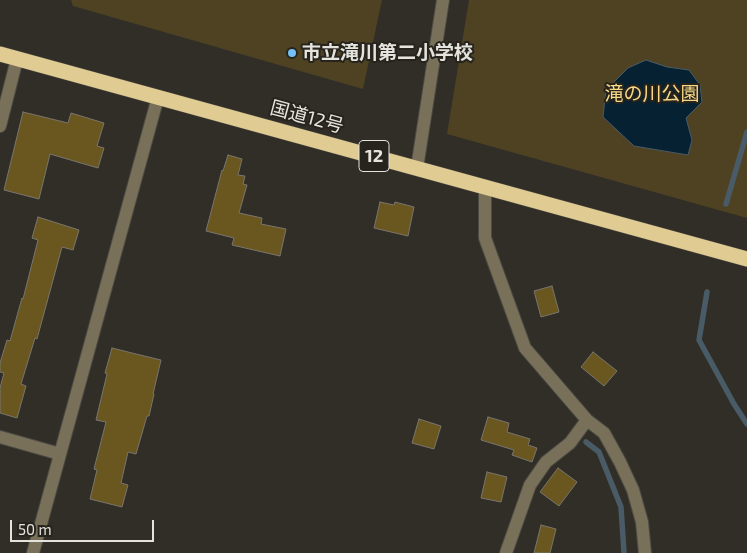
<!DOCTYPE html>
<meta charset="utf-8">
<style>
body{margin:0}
#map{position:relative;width:747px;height:553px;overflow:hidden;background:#302e27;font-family:"Exo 2",sans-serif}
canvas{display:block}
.scale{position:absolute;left:10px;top:520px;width:144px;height:22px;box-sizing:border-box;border:2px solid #e4e3de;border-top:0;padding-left:6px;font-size:15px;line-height:18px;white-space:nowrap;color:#e4e3de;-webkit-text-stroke:4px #26241d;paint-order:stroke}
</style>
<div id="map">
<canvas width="747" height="553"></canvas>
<div class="scale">50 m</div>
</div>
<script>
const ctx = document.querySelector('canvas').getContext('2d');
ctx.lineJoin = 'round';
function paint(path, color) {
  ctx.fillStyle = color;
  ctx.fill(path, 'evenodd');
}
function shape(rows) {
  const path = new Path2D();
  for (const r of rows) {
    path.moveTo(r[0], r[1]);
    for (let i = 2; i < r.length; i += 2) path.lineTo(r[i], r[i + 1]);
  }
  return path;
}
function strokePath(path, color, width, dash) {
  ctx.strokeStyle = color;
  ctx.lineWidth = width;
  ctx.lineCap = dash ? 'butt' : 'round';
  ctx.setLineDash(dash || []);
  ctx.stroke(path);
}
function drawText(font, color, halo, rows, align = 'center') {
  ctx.font = font + ' "Exo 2","Noto Sans JP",sans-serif';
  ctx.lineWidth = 4;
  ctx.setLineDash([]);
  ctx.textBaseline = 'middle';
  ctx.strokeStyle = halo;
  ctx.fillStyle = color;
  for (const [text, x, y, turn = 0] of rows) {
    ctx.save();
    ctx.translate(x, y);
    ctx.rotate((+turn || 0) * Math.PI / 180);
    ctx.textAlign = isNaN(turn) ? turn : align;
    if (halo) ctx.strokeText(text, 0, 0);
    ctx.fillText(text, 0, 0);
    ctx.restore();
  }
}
const green = shape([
 [71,0,382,0,363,89,73,6],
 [469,0,747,0,747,218,447,134]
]);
const water = shape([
 [646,60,667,67,689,70,700,85,702,102,686,118,692,140,688,155,634,146,603,117,606,90,628,68,646,60]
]);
const stream = shape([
 [726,204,747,132],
 [707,292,699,340,734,404,747,424],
 [586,442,599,452,621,507,624,553]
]);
const building = shape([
 [23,112,68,123,71,113,104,123,97,146,104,148,98,168,50,154,39,199,4,190,23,112],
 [228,155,242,159,238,175,245,176,243,184,247,185,239,213,262,218,261,224,286,229,280,256,232,245,234,238,206,231,222,170,223,171,228,155],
 [380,202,394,205,395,202,414,207,408,236,374,228,380,202],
 [38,217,79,230,73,250,62,247,37,339,35,338,21,384,26,386,17,418,0,413,0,388,4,373,0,372,0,363,7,340,10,341,22,298,23,299,38,240,32,238,38,217],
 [552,286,559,312,541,317,534,291,552,286],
 [112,348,136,354,161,360,153,394,154,394,149,416,147,416,136,454,128,452,121,483,128,485,122,507,90,499,97,470,94,469,106,422,96,420,107,374,105,373,112,348],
 [593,352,617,371,604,386,581,367,593,352],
 [488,417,509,423,507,432,530,439,528,445,537,448,532,462,512,455,514,450,481,440,488,417],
 [419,419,441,426,434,449,412,443,419,419],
 [558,468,577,482,559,506,540,492,558,468],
 [487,472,507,477,501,502,481,498,487,472],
 [541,525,556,529,550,553,534,553,541,525]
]);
const minor = shape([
 [0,126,17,59],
 [417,168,443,0],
 [485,186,485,238,525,348,587,420,604,433,620,462,633,490,642,522,645,553],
 [0,437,60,454],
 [33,553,158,97],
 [506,553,530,485,546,462,570,443,587,420]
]);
const highway = shape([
 [0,54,747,259]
]);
const markers = [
 [292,53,5,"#75c0f6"]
];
const shields = [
 [374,156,30]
];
const shieldNames = [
 ["12",374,156]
];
const poiNames = [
 ["市立滝川第二小学校",302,53]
];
const parkNames = [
 ["滝の川公園",652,94]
];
const streetNames = [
 ["国道12号",307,117,15]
];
paint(green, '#4f4222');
paint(water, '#062132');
strokePath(water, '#495b66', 1);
strokePath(stream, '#495b66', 5.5);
paint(building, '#6a561f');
strokePath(building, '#79766e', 1);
strokePath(minor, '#4d4b44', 14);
strokePath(highway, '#4d4b44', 16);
strokePath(minor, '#787059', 12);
strokePath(highway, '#e0cb92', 15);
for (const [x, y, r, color] of markers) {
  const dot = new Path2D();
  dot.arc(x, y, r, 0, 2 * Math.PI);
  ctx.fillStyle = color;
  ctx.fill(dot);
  strokePath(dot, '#26241d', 2);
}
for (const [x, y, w] of shields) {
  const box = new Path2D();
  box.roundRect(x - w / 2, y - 15.5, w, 31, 4);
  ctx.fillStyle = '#26241d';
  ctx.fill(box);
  strokePath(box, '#e4e3de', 1);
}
drawText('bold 18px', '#e4e3de', null, shieldNames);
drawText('bold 19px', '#e4e3de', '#26241d', poiNames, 'left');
drawText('19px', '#f8d987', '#26241d', parkNames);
drawText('19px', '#e4e3de', '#26241d', streetNames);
</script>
